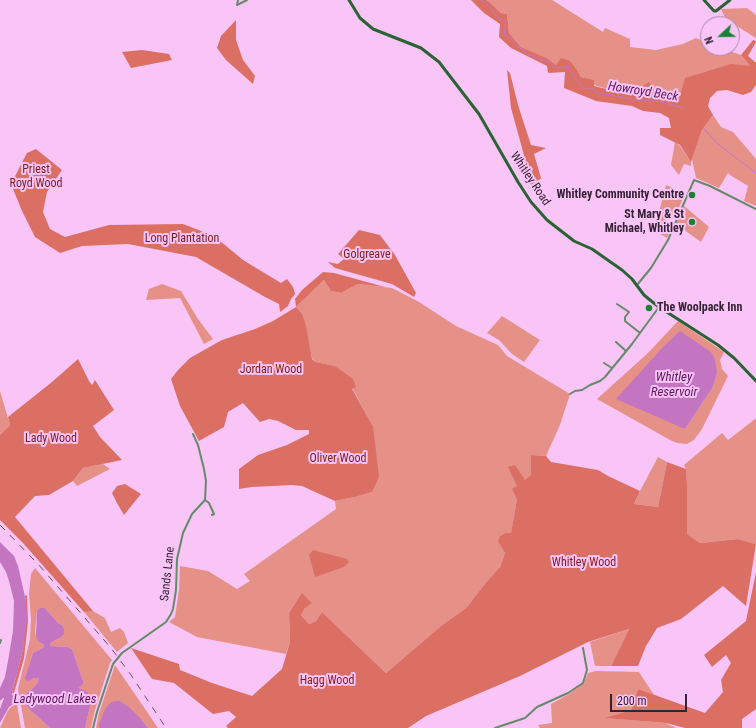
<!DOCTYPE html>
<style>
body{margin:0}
#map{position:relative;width:756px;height:728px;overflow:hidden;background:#f9c5f7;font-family:"Roboto Condensed",sans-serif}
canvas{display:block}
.north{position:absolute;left:700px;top:16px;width:40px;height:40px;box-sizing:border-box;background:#f9c5f7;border:1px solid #ab84a9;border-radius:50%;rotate:248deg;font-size:11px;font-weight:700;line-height:16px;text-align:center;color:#362235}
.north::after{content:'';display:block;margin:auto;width:14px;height:18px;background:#1a8035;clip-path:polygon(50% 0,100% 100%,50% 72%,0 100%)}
.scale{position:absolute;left:610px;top:694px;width:77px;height:18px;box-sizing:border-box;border:2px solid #362235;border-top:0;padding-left:5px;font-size:12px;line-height:14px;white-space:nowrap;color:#362235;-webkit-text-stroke:3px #f9c5f7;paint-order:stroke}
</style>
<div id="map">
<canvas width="756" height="728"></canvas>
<div class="north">N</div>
<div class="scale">200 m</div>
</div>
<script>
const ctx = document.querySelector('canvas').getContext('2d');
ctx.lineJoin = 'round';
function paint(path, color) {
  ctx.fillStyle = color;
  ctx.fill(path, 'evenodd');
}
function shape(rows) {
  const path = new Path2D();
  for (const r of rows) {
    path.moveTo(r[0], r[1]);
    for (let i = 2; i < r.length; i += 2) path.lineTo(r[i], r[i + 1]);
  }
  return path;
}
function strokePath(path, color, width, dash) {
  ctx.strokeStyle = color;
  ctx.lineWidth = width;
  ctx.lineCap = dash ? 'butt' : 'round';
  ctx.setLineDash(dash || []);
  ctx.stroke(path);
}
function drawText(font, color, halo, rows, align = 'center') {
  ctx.font = font + ' "Roboto Condensed",sans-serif';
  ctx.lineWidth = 4;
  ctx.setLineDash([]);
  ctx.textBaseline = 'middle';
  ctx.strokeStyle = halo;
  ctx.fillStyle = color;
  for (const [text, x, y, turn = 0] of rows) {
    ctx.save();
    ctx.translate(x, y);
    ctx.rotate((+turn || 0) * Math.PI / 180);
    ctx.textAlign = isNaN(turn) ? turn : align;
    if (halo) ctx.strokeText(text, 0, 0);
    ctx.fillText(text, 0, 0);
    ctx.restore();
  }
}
const green = shape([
 [487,0,552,0,603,32,605,28,630,39,630,47,656,50,683,44,696,38,708,43,708,48,721,48,741,55,751,67,682,91,679,99,676,100,656,93,643,86,634,94,615,91,594,85,593,80,581,77,577,70,556,65,546,59,521,47,509,33,507,14,501,13],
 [747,8,756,15,756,38,754,37,726,19,721,9],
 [713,115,721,127,733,132,756,159,756,206,744,201,748,186,730,175,728,173,719,188,696,178,692,159,702,130],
 [675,142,680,146,691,162,691,166,684,164,679,175,671,165],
 [666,185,685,193,675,218,669,214,665,225,671,228,667,238,649,227,656,224],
 [684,206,709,227,701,242,676,224],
 [324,280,331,291,341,293,358,284,392,288,419,302,456,326,498,345,507,356,570,394,560,425,546,456,531,455,531,476,517,486,517,499,511,534,505,533,500,536,505,553,500,567,488,580,466,608,441,626,386,673,322,612,316,621,309,624,301,615,305,608,302,594,289,613,290,642,286,654,197,637,169,622,175,617,179,590,180,566,208,571,237,589,250,581,244,574,336,509,335,501,355,497,372,492,373,426,352,388,335,366,316,362,312,358,302,313,296,307],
 [162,284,181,291,198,319,213,339,204,344,180,298,146,300,149,289],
 [502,316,540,340,524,362,512,354,499,340,487,333],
 [678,321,724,352,720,360,722,369,728,376,702,429,694,440,687,444,677,443,670,440,597,399,648,353],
 [717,373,713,387,685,429,681,426],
 [0,391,10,425,0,435],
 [755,419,756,420,756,544,738,539,700,543,687,534,687,483,686,469,684,465,722,433,728,440],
 [658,457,667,462,658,507,634,504,640,491],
 [103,464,110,469,77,486,73,481,83,468],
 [35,568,112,660,110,663,95,710,91,728,85,728,91,702,77,688,83,681,72,649,68,647,51,646,50,644,52,642,60,638,62,625,58,623,45,608,37,611,35,631,36,636,41,643,44,645,44,647,33,653,25,677,25,679,29,681,35,678,38,678,39,679,37,683,32,689,24,695,29,709,50,728,25,728,18,689,30,639,31,619,29,594,31,574],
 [93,611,105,618,111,632,120,628,124,632,128,643,117,652,84,612],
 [629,629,611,666,595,666,590,642],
 [115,665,158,728,148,728,142,720,99,725,99,728,96,728,99,713],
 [596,671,639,672,654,695,638,689,631,710,607,718,666,723,676,728,540,728,538,725,552,723,551,704,569,694,584,683,588,673],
 [17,704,21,728,0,728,7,712,11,707]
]);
const forest = shape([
 [471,0,487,0,501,13,507,14,509,33,521,47,546,58,556,65,561,58,570,61,577,70,581,77,594,80,594,86,615,91,634,94,643,86,649,82,656,93,676,100,679,99,685,78,731,64,750,66,741,55,753,40,756,41,756,42,748,56,755,62,756,62,756,85,751,92,743,95,727,90,717,91,710,98,708,106,713,115,702,130,691,162,680,145,660,135,660,128,671,128,669,118,660,113,643,111,632,106,596,101,564,88,565,72,548,73,547,66,511,48,499,37,500,24,484,13],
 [236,20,236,40,243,60,255,76,253,84,226,60,217,48,221,36],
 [142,50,169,54,172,60,131,68,122,52],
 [507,70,510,73,518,105,531,145,546,148,534,154,541,178,533,186,526,181,527,166,511,108],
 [36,149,62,170,47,192,43,212,50,229,65,237,109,225,183,224,214,236,243,260,281,283,287,279,293,287,295,294,291,299,288,306,280,312,279,304,265,297,196,257,128,244,82,246,60,253,35,237,22,211,11,184,27,153],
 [359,230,380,235,395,255,416,293,414,297,392,284,335,268,328,262,338,264,344,259,338,254],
 [323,272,334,273,385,287,358,284,341,293,331,291,324,280,296,307,302,313,306,326,312,359,316,362,335,366,353,379,356,387,352,389,373,426,379,477,372,492,355,497,335,501,302,486,292,485,252,487,239,489,239,469,258,455,287,445,309,434,309,430,296,430,278,421,269,419,260,422,243,403,228,412,224,427,199,441,180,406,171,379,178,370,190,358,222,340,255,329,273,321,296,307,295,299,302,290],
 [78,359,89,381,92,385,95,380,114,410,93,426,100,437,122,460,83,468,73,481,49,495,35,496,15,517,93,611,84,612,23,543,0,520,0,435,10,425,8,417,52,382],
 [531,455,546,456,551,462,598,470,608,476,640,491,634,504,658,507,667,462,686,469,687,483,687,534,700,543,738,539,756,544,746,606,723,586,681,619,657,628,646,646,638,666,611,666,629,629,588,642,520,676,426,716,408,728,228,728,226,726,236,717,229,711,213,714,174,683,152,679,131,648,179,664,180,670,212,683,252,696,282,669,290,642,289,613,302,593,312,603,305,608,301,615,309,624,316,621,322,612,386,673,441,626,466,608,488,580,500,567,505,553,498,541,500,536,505,533,511,533,517,499,512,489,517,486,508,467,515,465,525,480,531,475],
 [125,484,141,494,124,515,117,503,112,493,117,486],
 [313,550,347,559,349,562,344,567,315,577,309,555],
 [756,572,756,709,742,719,742,728,685,728,666,723,605,718,631,710,638,689,705,713,723,692,721,680,731,663,726,655,712,667,704,655,746,621],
 [27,595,28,621,26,640,24,658,14,693,12,693,23,649,26,601,25,596]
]);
const water = shape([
 [680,331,711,352,715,360,717,373,713,387,685,429,616,399,663,347],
 [0,542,14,556,18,566,26,601,27,620,23,649,12,693,15,703,9,707,0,723,0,709,4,698,3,698,0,701,0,688,5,677,8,661,13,631,14,601,9,581,6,572,0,562],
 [40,608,45,608,58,623,62,625,64,629,64,634,60,638,52,642,50,644,51,646,68,647,72,649,83,681,83,684,78,688,86,691,89,695,91,702,85,728,50,728,29,709,25,703,23,699,24,695,32,689,37,683,39,679,38,678,35,678,29,681,27,681,25,679,25,677,33,653,44,647,44,645,38,641,36,636,37,611],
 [114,701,120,701,129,707,142,720,148,728,99,728,99,725,105,709,109,704]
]);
const stream = shape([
 [480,0,486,3,498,18,506,21,504,35,511,38,516,45,529,55,550,63,556,68,569,66,569,69,583,88,594,89,598,94,607,94,640,101,658,101,684,108],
 [704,129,718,144,756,173]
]);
const street = shape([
 [238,0,237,5,247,0],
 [637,285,651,268,668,240,694,180,710,186,756,209],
 [617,304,629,312,625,317,625,321,640,333],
 [616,342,626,351],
 [604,363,612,368],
 [570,394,575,391,582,390,590,385,600,381,605,377,632,344,659,307],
 [205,500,209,503,214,514,212,515],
 [0,643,1,640],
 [93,728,97,712,113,664,122,653,166,622,171,614,173,609,176,590,177,559,183,533,192,514,205,500,206,481,204,469,198,445,193,434],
 [495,728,525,718,537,707,568,693,583,683,587,670,583,648]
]);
const secondary = shape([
 [349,0,360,18,373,29,421,48,439,62,479,114,518,182,531,202,547,220,574,241,592,249,622,270,632,279,644,295,650,300,659,307,718,345,734,358,756,381],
 [704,0,714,11,716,11,730,0]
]);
const rail = shape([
 [0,525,38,564,111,648,131,675,166,728]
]);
const markers = [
 [692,195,4,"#1a8035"],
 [692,222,4,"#1a8035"],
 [649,308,4,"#1a8035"]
];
const parkNames = [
 ["Priest",36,170],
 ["Royd Wood",36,184],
 ["Long Plantation",182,239],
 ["Golgreave",367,255],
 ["Jordan Wood",271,370],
 ["Lady Wood",51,439],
 ["Oliver Wood",338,459],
 ["Whitley Wood",584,563],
 ["Hagg Wood",327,681]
];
const streetNames = [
 ["Whitley Road",530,179,56],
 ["Sands Lane",168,574,-84]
];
const poiNames = [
 ["Whitley Community Centre",684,195],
 ["St Mary & St",684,215],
 ["Michael, Whitley",684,229],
 ["The Woolpack Inn",657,308,"left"]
];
const waterNames = [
 ["Howroyd Beck",643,92,9],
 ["Whitley",674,378],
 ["Reservoir",674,393],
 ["Ladywood Lakes",55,700]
];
paint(green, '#e69187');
paint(forest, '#dc6f64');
paint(water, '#c375c2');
strokePath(stream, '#c375c2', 1);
strokePath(street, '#668969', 2);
strokePath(secondary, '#2b6234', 3);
strokePath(rail, '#6b4f6a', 1, [7, 7]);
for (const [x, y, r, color] of markers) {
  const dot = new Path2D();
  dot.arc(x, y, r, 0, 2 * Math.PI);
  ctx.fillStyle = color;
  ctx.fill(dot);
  strokePath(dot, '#f9c5f7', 1.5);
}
drawText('12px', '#7d1917', '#f9c5f7', parkNames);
drawText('12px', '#362235', '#f9c5f7', streetNames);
drawText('bold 12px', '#362235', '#f9c5f7', poiNames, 'right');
drawText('italic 13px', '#5e175f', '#f9c5f7', waterNames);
</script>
